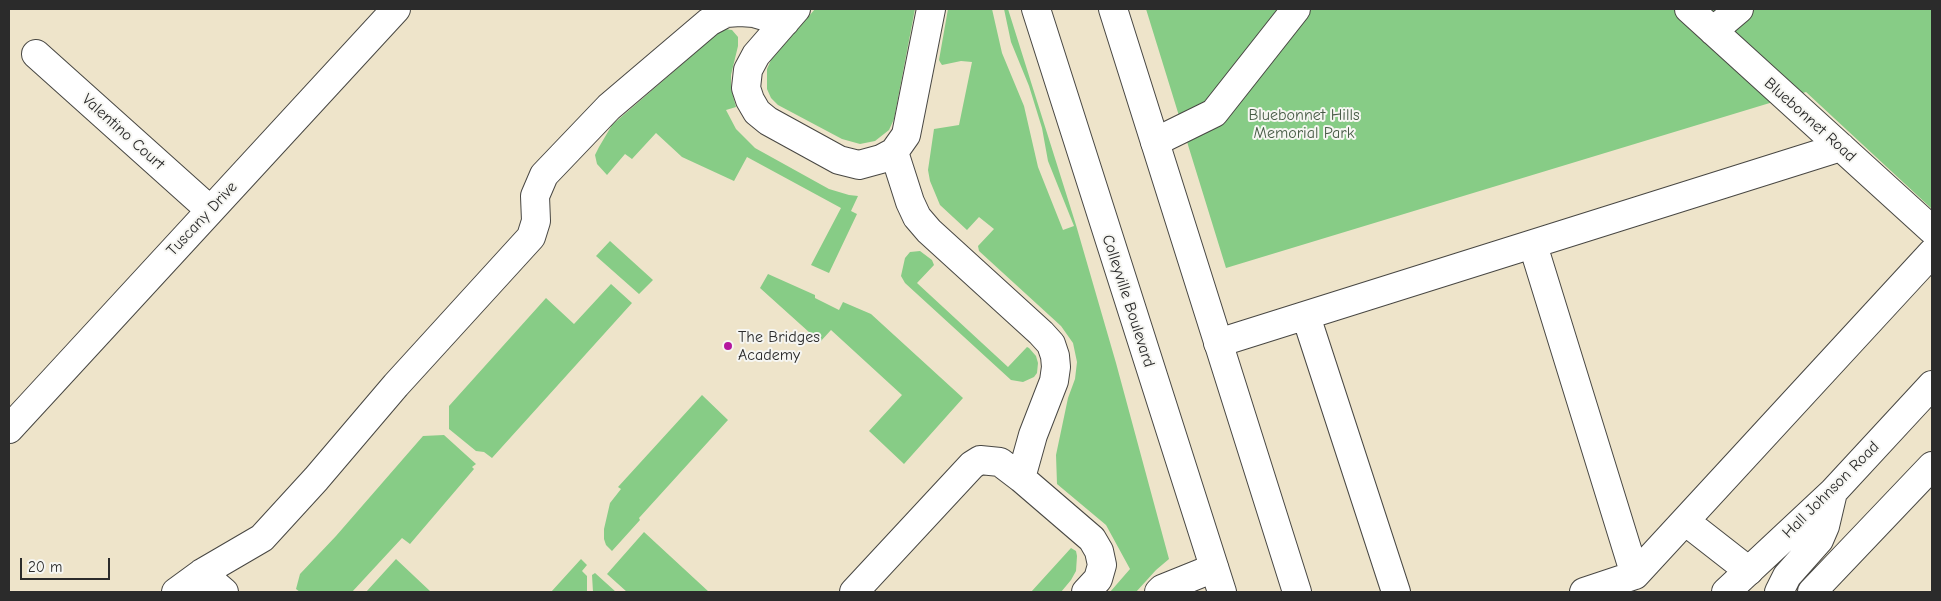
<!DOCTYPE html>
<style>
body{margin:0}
#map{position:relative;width:1941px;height:601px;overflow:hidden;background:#eee4ca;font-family:"Comic Neue",sans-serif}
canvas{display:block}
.frame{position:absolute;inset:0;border:10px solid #2b2b2b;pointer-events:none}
.scale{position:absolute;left:20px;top:558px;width:90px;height:22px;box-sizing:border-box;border:2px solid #2b2b2b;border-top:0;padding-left:6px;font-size:15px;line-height:18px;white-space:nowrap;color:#2b2b2b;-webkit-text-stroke:4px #f6f6f2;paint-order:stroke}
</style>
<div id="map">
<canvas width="1941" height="601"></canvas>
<div class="frame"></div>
<div class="scale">20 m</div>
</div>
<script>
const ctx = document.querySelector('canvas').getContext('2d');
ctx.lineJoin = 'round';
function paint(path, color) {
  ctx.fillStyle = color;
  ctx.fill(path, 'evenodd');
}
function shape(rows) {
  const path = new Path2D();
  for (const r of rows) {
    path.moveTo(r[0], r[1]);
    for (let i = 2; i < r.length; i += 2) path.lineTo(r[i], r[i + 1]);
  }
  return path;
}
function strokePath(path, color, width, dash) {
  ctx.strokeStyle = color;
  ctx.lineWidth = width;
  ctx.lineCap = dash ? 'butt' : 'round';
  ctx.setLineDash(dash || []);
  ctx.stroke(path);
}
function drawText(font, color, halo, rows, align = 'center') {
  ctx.font = font + ' "Comic Neue",sans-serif';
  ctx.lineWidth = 4;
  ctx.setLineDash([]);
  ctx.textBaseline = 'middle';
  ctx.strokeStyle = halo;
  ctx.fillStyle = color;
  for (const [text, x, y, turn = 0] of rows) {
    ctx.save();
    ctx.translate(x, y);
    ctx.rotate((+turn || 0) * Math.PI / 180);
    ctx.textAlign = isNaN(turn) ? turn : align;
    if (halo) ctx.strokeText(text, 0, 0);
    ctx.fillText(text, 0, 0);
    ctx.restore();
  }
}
const green = shape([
 [815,9,915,9,894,119,889,130,875,141,860,144,842,139,778,105,771,98,767,89,767,69,771,60],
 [948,9,992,9,1002,53,1024,106,1038,167,1063,230,1074,226,1048,161,1042,128,1029,86,1011,42,1004,9,1008,9,1076,225,1116,363,1169,559,1156,570,1136,592,1110,592,1130,569,1106,525,1057,484,1056,455,1068,398,1075,379,1077,362,1073,343,1061,326,979,251,978,246,994,229,979,217,967,230,940,205,930,181,928,170,934,129,959,125,972,62,961,61,942,65,940,62,939,60],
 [1146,9,1932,9,1932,209,1806,92,1226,268],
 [725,29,732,30,738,37,738,46,731,75,731,88,736,107,726,110,736,129,755,148,829,189,849,195,858,196,851,211,857,214,829,273,811,265,841,208,747,157,734,181,682,157,656,133,632,159,625,154,607,175,597,164,595,155,599,147,612,125,718,33],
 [610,241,653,280,639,294,596,256],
 [920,251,932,260,934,265,917,283,1008,367,1027,347,1029,348,1036,356,1038,363,1037,373,1034,377,1023,382,1011,380,905,283,901,276,905,258,910,252],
 [768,274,815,295,815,298,839,310,843,302,871,314,963,398,904,464,869,431,902,395,831,330,820,342,760,288],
 [611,284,632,303,492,458,484,452,476,451,449,429,449,406,546,298,574,324],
 [702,395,728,420,639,518,640,520,612,551,606,545,604,539,604,529,610,503,621,489,618,487],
 [444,435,476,464,472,467,474,469,410,544,402,538,352,592,300,592,296,589,300,574,336,536,423,436],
 [644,532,709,592,627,592,607,574],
 [1071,548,1076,551,1077,556,1076,571,1071,580,1061,592,1031,592],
 [396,559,431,592,366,592],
 [581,559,587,565,582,571,587,576,587,592,551,592],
 [595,573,616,592,593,592,592,575]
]);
const minor = shape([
 [796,9,756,55,748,70,746,88,750,100,757,112,768,121,839,160,859,165,881,159,894,152,906,135,931,9],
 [1689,9,1932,230],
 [1713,31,1739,9],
 [36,54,210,210],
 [1155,142,1214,113,1296,9],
 [1533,245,1635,575],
 [1306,316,1396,592],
 [1218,343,1841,147],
 [9,429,396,9],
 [1021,478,1092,539,1099,551,1102,565,1098,579,1086,592],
 [1685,521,1749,571],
 [202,573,224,592],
 [176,592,202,573,262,538,316,479,396,385,531,237,536,221,535,196,544,175,609,107,709,22,726,13,740,12,754,13,785,22],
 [854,592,972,465,980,460,1000,462,1021,478,1033,435,1054,381,1056,367,1055,356,1051,344,1041,333,929,231,917,217,910,202,894,152],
 [1159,592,1162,589,1214,568],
 [1584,592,1635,575,1932,253]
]);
const major = shape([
 [1036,9,1222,592],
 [1113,9,1297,592],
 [1726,592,1833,492,1932,385],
 [1779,592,1787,576,1819,540,1825,526,1833,492],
 [1812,592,1932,466]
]);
const markers = [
 [728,346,5,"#b5179e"]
];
const parkNames = [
 ["Bluebonnet Hills",1304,115],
 ["Memorial Park",1304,133]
];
const streetNames = [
 ["Bluebonnet Road",1810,120,42],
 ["Valentino Court",123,132,42],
 ["Tuscany Drive",202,219,-47],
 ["Colleyville Boulevard",1128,301,72],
 ["Hall Johnson Road",1831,490,-45]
];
const poiNames = [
 ["The Bridges",738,337],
 ["Academy",738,355]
];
paint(green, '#87cc86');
strokePath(minor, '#484743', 30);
strokePath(major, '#484743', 30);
strokePath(minor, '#fff', 28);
strokePath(major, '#fff', 28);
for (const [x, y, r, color] of markers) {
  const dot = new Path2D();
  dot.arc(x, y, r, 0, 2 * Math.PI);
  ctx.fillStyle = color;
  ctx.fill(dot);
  strokePath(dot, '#f6f6f2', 2);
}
drawText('16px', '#475b46', '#f6f6f2', parkNames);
drawText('16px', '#2b2b2b', '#f6f6f2', streetNames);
drawText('16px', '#2b2b2b', '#f6f6f2', poiNames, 'left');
</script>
